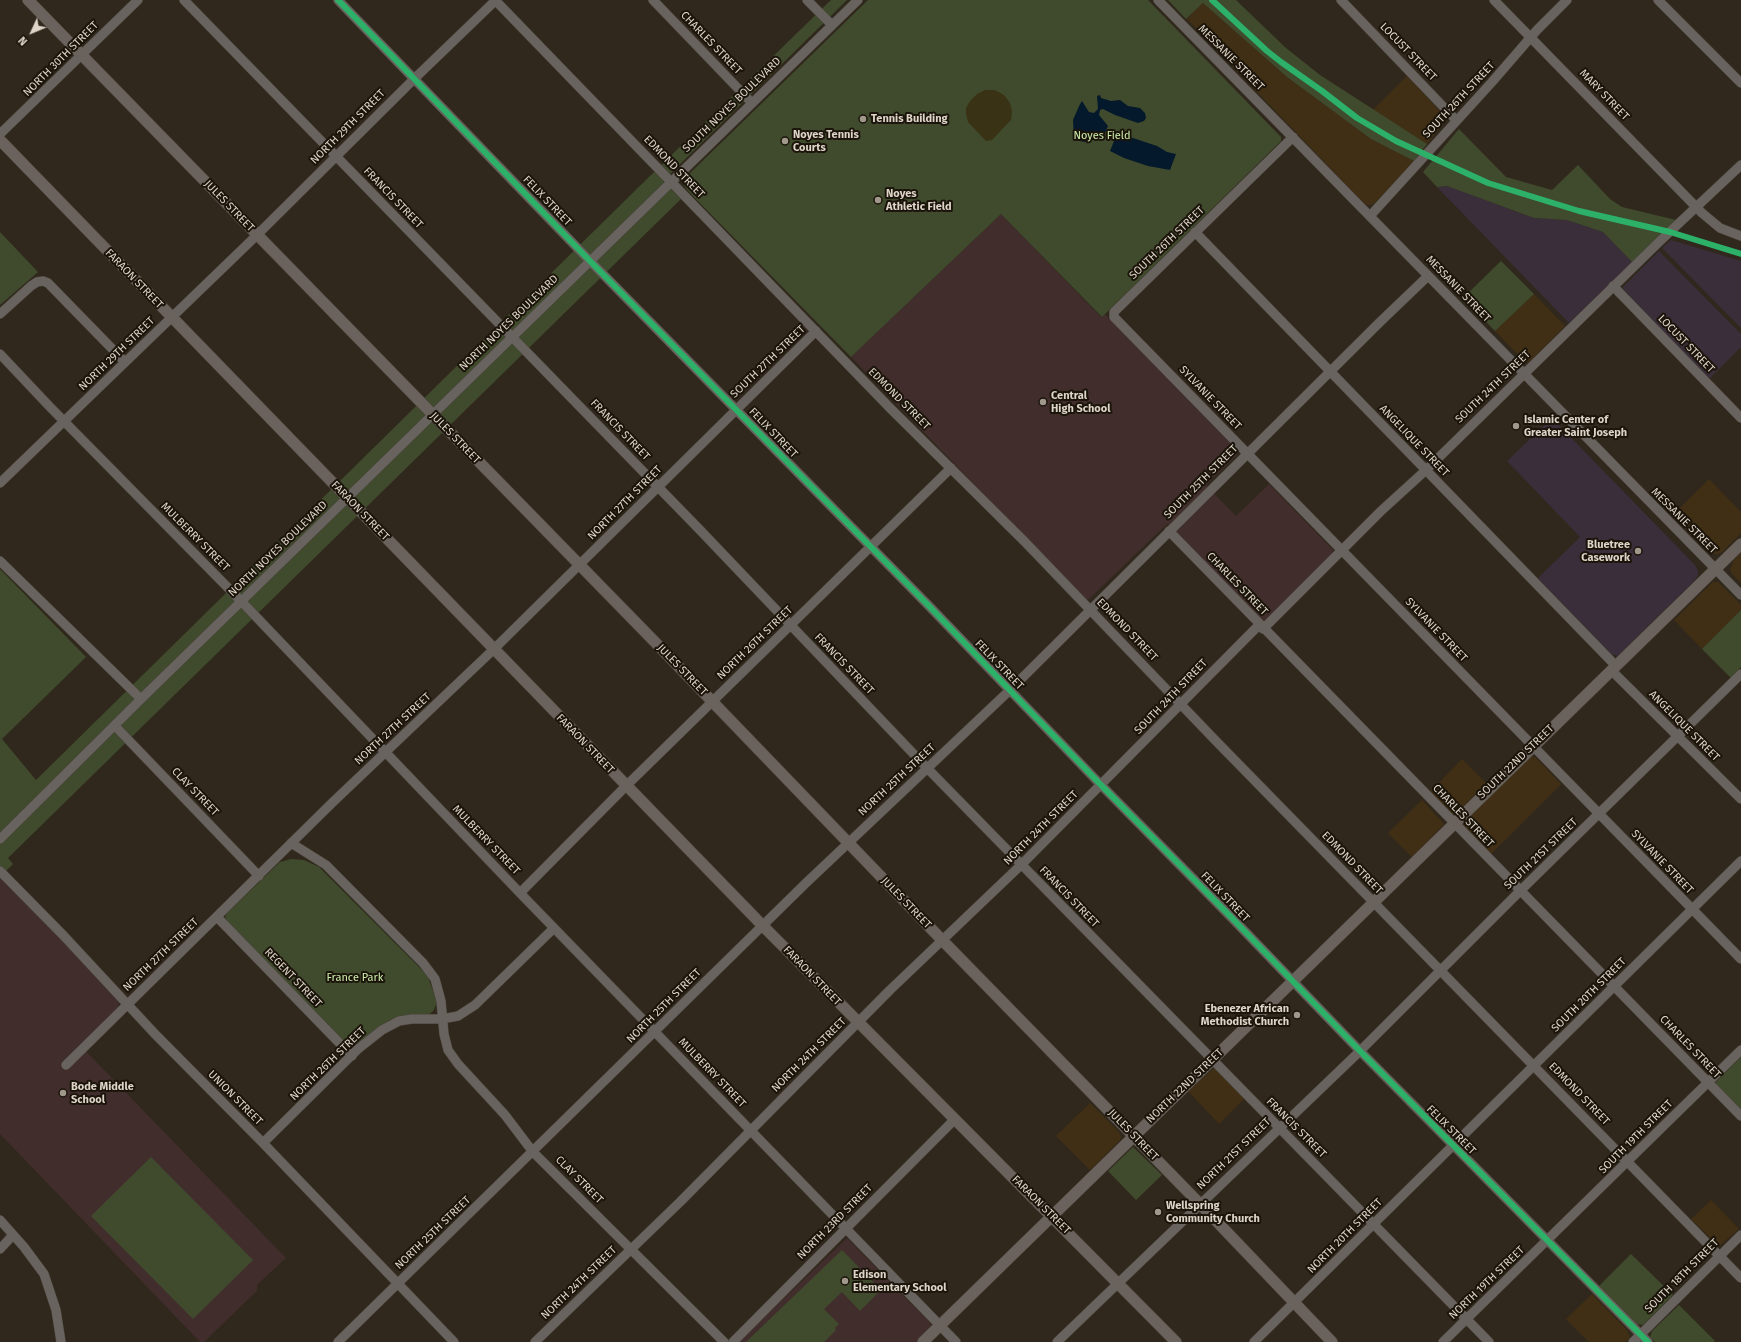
<!DOCTYPE html>
<style>
body{margin:0}
#map{position:relative;width:1741px;height:1342px;overflow:hidden;background:#30281c;font-family:"Fira Sans",sans-serif}
canvas{display:block}
.north{position:absolute;left:12px;top:12px;width:40px;height:40px;-webkit-text-stroke:3px #1a140a;paint-order:stroke;rotate:226deg;font-size:11px;font-weight:700;line-height:16px;text-align:center;color:#ded5c8}
.north::after{content:'';display:block;margin:auto;width:14px;height:18px;background:#ded5c8;clip-path:polygon(50% 0,100% 100%,50% 72%,0 100%)}
</style>
<div id="map">
<canvas width="1741" height="1342"></canvas>
<div class="north">N</div>
</div>
<script>
const ctx = document.querySelector('canvas').getContext('2d');
ctx.lineJoin = 'round';
function paint(path, color) {
  ctx.fillStyle = color;
  ctx.fill(path, 'evenodd');
}
function shape(rows) {
  const path = new Path2D();
  for (const r of rows) {
    path.moveTo(r[0], r[1]);
    for (let i = 2; i < r.length; i += 2) path.lineTo(r[i], r[i + 1]);
  }
  return path;
}
function strokePath(path, color, width, dash) {
  ctx.strokeStyle = color;
  ctx.lineWidth = width;
  ctx.lineCap = dash ? 'butt' : 'round';
  ctx.setLineDash(dash || []);
  ctx.stroke(path);
}
function drawText(font, color, halo, rows, align = 'center') {
  ctx.font = font + ' "Fira Sans",sans-serif';
  ctx.lineWidth = 4;
  ctx.setLineDash([]);
  ctx.textBaseline = 'middle';
  ctx.strokeStyle = halo;
  ctx.fillStyle = color;
  for (const [text, x, y, turn = 0] of rows) {
    ctx.save();
    ctx.translate(x, y);
    ctx.rotate((+turn || 0) * Math.PI / 180);
    ctx.textAlign = isNaN(turn) ? turn : align;
    if (halo) ctx.strokeText(text, 0, 0);
    ctx.fillText(text, 0, 0);
    ctx.restore();
  }
}
const built = shape([
 [1203,3,1287,77,1371,139,1414,161,1375,203,1371,205,1367,205,1362,201,1187,19],
 [1407,76,1447,119,1427,144,1373,110],
 [1534,294,1565,326,1530,361,1525,362,1495,331],
 [1709,479,1741,512,1741,533,1721,553,1717,554,1712,553,1706,549,1673,515],
 [1741,553,1741,583,1732,574,1730,569,1734,560],
 [1713,582,1718,582,1741,605,1741,610,1702,649,1674,620],
 [1531,757,1535,757,1561,784,1490,855,1462,825,1464,821],
 [1462,759,1486,783,1456,814,1452,815,1429,793],
 [1422,800,1444,824,1412,857,1388,833],
 [1213,1069,1216,1069,1245,1098,1219,1124,1188,1091],
 [1090,1103,1119,1132,1121,1137,1120,1140,1090,1170,1056,1136],
 [1711,1200,1739,1229,1719,1246,1691,1219],
 [1592,1294,1627,1330,1629,1335,1629,1339,1625,1342,1589,1342,1566,1319]
]);
const industrial = shape([
 [1447,186,1534,218,1567,220,1603,232,1632,262,1569,323,1437,187],
 [1671,240,1741,261,1741,328,1662,248],
 [1659,251,1741,334,1741,347,1709,379,1622,288],
 [1552,418,1695,565,1698,571,1698,576,1694,581,1618,656,1611,654,1538,578,1580,537,1507,461]
]);
const education = shape([
 [1001,214,1101,317,1105,314,1235,448,1238,453,1237,455,1206,485,1236,516,1269,484,1333,550,1332,554,1268,619,1264,620,1260,619,1167,524,1090,598,1087,600,1084,598,851,357],
 [2,875,119,1001,118,1007,80,1045,286,1258,257,1285,257,1291,204,1342,200,1342,0,1134,0,877],
 [847,1238,930,1323,931,1327,929,1331,917,1342,738,1342]
]);
const green = shape([
 [831,0,847,0,663,181,681,199,8,858,13,864,0,877,0,569,86,657,2,739,36,780,654,172],
 [868,0,1148,0,1281,137,1281,141,1102,317,1001,214,851,357,689,192,685,187,684,182,687,176],
 [1168,0,1236,0,1286,48,1320,75,1427,144,1414,161,1371,139,1287,77,1203,3,1186,19],
 [1459,129,1506,177,1552,190,1578,165,1610,199,1622,207,1676,220,1632,262,1603,232,1567,220,1534,218,1447,186,1437,187,1423,172],
 [0,232,38,272,0,305],
 [1501,261,1534,294,1495,331,1463,298],
 [1741,610,1741,667,1731,678,1702,649],
 [291,859,304,860,319,867,421,969,428,977,436,999,436,1005,433,1011,427,1016,398,1018,390,1020,381,1026,357,1047,346,1045,227,921,225,917,227,913,280,862],
 [1741,1057,1741,1112,1716,1086,1715,1083],
 [1133,1147,1162,1175,1136,1200,1108,1171],
 [151,1157,253,1260,193,1319,91,1216],
 [842,1250,881,1290,860,1311,842,1292,824,1309,839,1324,835,1328,836,1330,824,1342,746,1342],
 [1631,1254,1673,1295,1643,1325,1636,1324,1599,1286],
 [1679,1305,1715,1341,1714,1342,1655,1342,1650,1337,1652,1331]
]);
const sand = shape([
 [985,90,995,90,1004,95,1010,103,1012,111,1011,120,992,140,986,141,968,122,966,114,966,108,970,101,977,94]
]);
const water = shape([
 [1100,95,1101,98,1111,101,1120,100,1128,106,1140,108,1145,113,1146,118,1144,121,1138,123,1115,115,1103,109,1100,110,1099,115,1108,126,1103,137,1085,142,1074,140,1073,120,1079,106,1082,101,1089,112,1094,113,1098,109,1097,96],
 [1116,136,1133,138,1157,146,1167,152,1176,154,1170,170,1148,166,1124,158,1110,151]
]);
const minor = shape([
 [184,0,699,529,927,768,1489,1342],
 [338,0,590,261,929,606,1101,785,1231,917,1360,1051,1648,1342],
 [495,0,890,408,1025,542,1215,740,1741,1278],
 [653,0,751,102],
 [807,0,832,25],
 [1158,0,1741,595],
 [1341,0,1456,120],
 [1494,0,1702,213,1720,228,1741,236],
 [1658,0,1741,83],
 [0,134,138,0],
 [1293,137,1114,312,1114,317,1741,959],
 [1370,216,1492,82,1537,30,1567,0],
 [1195,232,1616,666],
 [1613,286,1741,418],
 [0,314,31,286,37,282,43,281,48,283,125,362],
 [0,354,50,407,241,601,520,893,956,1342],
 [0,483,257,235,414,79,496,0],
 [1169,531,1741,1116],
 [0,561,141,699],
 [1263,629,1381,511,1426,470,1660,241,1741,165],
 [1611,670,1741,799],
 [115,726,259,876],
 [0,839,141,699,858,0],
 [291,843,326,865,423,963,435,979,441,1001,444,1034,448,1050,458,1064,505,1115,533,1152,724,1342],
 [0,871,63,935,155,1034,263,1143,454,1342],
 [520,893,626,786,951,468],
 [217,917,352,1056],
 [66,1065,333,802,494,649,816,331],
 [263,1143,358,1049,382,1030,399,1021,412,1019,442,1019,458,1016,475,1005,554,928],
 [0,1220,24,1247,44,1274,56,1310,61,1342],
 [0,1249,13,1235],
 [338,1342,806,883,1010,690,1380,322,1428,276],
 [535,1342,680,1202,890,990,1021,865,1259,625],
 [733,1342,955,1119],
 [1057,1342,1360,1051,1520,891,1741,674],
 [1254,1342,1741,861],
 [1443,1342,1741,1050],
 [1633,1342,1741,1235]
]);
const major = shape([
 [28,0,652,639,943,941,1200,1204,1332,1342],
 [0,140,763,926,1176,1342],
 [923,1342,1741,544]
]);
const cycleway = shape([
 [338,0,590,261,929,606,1101,785,1231,917,1360,1051,1648,1342],
 [1212,0,1267,51,1281,62,1322,91,1357,118,1396,141,1488,183,1579,211,1670,232,1741,254]
]);
const markers = [
 [863,119,4,"#a1988c"],
 [785,141,4,"#a1988c"],
 [878,200,4,"#a1988c"],
 [1043,402,4,"#a1988c"],
 [1516,426,4,"#a1988c"],
 [1638,551,4,"#a1988c"],
 [1297,1015,4,"#a1988c"],
 [63,1093,4,"#a1988c"],
 [1158,1212,4,"#a1988c"],
 [845,1281,4,"#a1988c"]
];
const streetNames = [
 ["CHARLES STREET",711,43,46],
 ["LOCUST STREET",1408,52,46],
 ["MESSANIE STREET",1231,58,45],
 ["NORTH 30TH STREET",61,59,-45],
 ["MARY STREET",1604,95,46],
 ["SOUTH 26TH STREET",1459,100,-47],
 ["SOUTH NOYES BOULEVARD",732,105,-44],
 ["NORTH 29TH STREET",348,127,-45],
 ["EDMOND STREET",674,167,46],
 ["FRANCIS STREET",393,198,46],
 ["FELIX STREET",547,201,46],
 ["JULES STREET",229,206,46],
 ["SOUTH 26TH STREET",1167,243,-44],
 ["FARAON STREET",134,279,46],
 ["MESSANIE STREET",1458,289,46],
 ["NORTH NOYES BOULEVARD",509,323,-44],
 ["LOCUST STREET",1686,344,46],
 ["NORTH 29TH STREET",117,354,-44],
 ["SOUTH 27TH STREET",768,362,-44],
 ["SOUTH 24TH STREET",1493,387,-44],
 ["SYLVANIE STREET",1210,398,46],
 ["EDMOND STREET",899,399,45],
 ["FRANCIS STREET",620,430,46],
 ["FELIX STREET",773,433,46],
 ["JULES STREET",455,438,46],
 ["ANGELIQUE STREET",1414,441,46],
 ["SOUTH 25TH STREET",1201,482,-45],
 ["NORTH 27TH STREET",625,503,-45],
 ["FARAON STREET",360,511,46],
 ["MESSANIE STREET",1684,521,45],
 ["MULBERRY STREET",195,537,45],
 ["NORTH NOYES BOULEVARD",278,549,-44],
 ["CHARLES STREET",1237,584,46],
 ["EDMOND STREET",1127,630,46],
 ["SYLVANIE STREET",1436,630,46],
 ["NORTH 26TH STREET",755,643,-44],
 ["FRANCIS STREET",844,664,46],
 ["FELIX STREET",999,665,46],
 ["JULES STREET",682,670,46],
 ["SOUTH 24TH STREET",1171,697,-46],
 ["ANGELIQUE STREET",1684,726,45],
 ["NORTH 27TH STREET",393,729,-43],
 ["FARAON STREET",585,744,46],
 ["SOUTH 22ND STREET",1516,762,-44],
 ["NORTH 25TH STREET",897,780,-43],
 ["CLAY STREET",195,792,46],
 ["CHARLES STREET",1463,816,46],
 ["NORTH 24TH STREET",1041,828,-45],
 ["MULBERRY STREET",486,840,46],
 ["SOUTH 21ST STREET",1541,854,-44],
 ["SYLVANIE STREET",1662,862,46],
 ["EDMOND STREET",1352,863,46],
 ["FRANCIS STREET",1069,897,46],
 ["FELIX STREET",1225,897,46],
 ["JULES STREET",906,903,46],
 ["NORTH 27TH STREET",161,955,-44],
 ["FARAON STREET",812,976,46],
 ["REGENT STREET",293,978,46],
 ["SOUTH 20TH STREET",1589,995,-45],
 ["NORTH 25TH STREET",664,1006,-45],
 ["CHARLES STREET",1690,1047,46],
 ["NORTH 24TH STREET",809,1055,-45],
 ["NORTH 26TH STREET",328,1064,-44],
 ["MULBERRY STREET",712,1073,46],
 ["NORTH 22ND STREET",1185,1086,-44],
 ["EDMOND STREET",1579,1094,46],
 ["UNION STREET",235,1098,45],
 ["FRANCIS STREET",1296,1128,45],
 ["FELIX STREET",1451,1130,45],
 ["JULES STREET",1133,1135,46],
 ["SOUTH 19TH STREET",1636,1137,-45],
 ["NORTH 21ST STREET",1234,1154,-44],
 ["CLAY STREET",579,1180,45],
 ["FARAON STREET",1041,1205,45],
 ["NORTH 23RD STREET",835,1222,-45],
 ["NORTH 25TH STREET",433,1233,-44],
 ["NORTH 20TH STREET",1345,1236,-45],
 ["SOUTH 18TH STREET",1682,1276,-45],
 ["NORTH 24TH STREET",579,1283,-44],
 ["NORTH 19TH STREET",1487,1283,-44]
];
const poiNames = [
 ["Tennis Building",871,119],
 ["Noyes Tennis",793,135],
 ["Courts",793,148],
 ["Noyes",886,194],
 ["Athletic Field",886,207],
 ["Central",1051,396],
 ["High School",1051,409],
 ["Islamic Center of",1524,420],
 ["Greater Saint Joseph",1524,433],
 ["Bluetree",1630,545,"right"],
 ["Casework",1630,558,"right"],
 ["Ebenezer African",1289,1009,"right"],
 ["Methodist Church",1289,1022,"right"],
 ["Bode Middle",71,1087],
 ["School",71,1100],
 ["Wellspring",1166,1206],
 ["Community Church",1166,1219],
 ["Edison",853,1275],
 ["Elementary School",853,1288]
];
const parkNames = [
 ["Noyes Field",1102,136],
 ["France Park",355,978]
];
paint(built, '#402f14');
paint(industrial, '#392e3a');
paint(education, '#402d2c');
paint(green, '#404b2d');
paint(sand, '#3a3214');
paint(water, '#04192b');
strokePath(minor, '#4a4339', 10);
strokePath(major, '#4a4339', 12);
strokePath(minor, '#68635f', 9);
strokePath(major, '#6a635d', 11);
strokePath(cycleway, '#2db169', 6);
for (const [x, y, r, color] of markers) {
  const dot = new Path2D();
  dot.arc(x, y, r, 0, 2 * Math.PI);
  ctx.fillStyle = color;
  ctx.fill(dot);
  strokePath(dot, '#1a140a', 1.5);
}
drawText('11px', '#ded5c8', '#1a140a', streetNames);
drawText('bold 11px', '#ded5c8', '#1a140a', poiNames, 'left');
drawText('11px', '#cdedaa', '#1a140a', parkNames);
</script>
